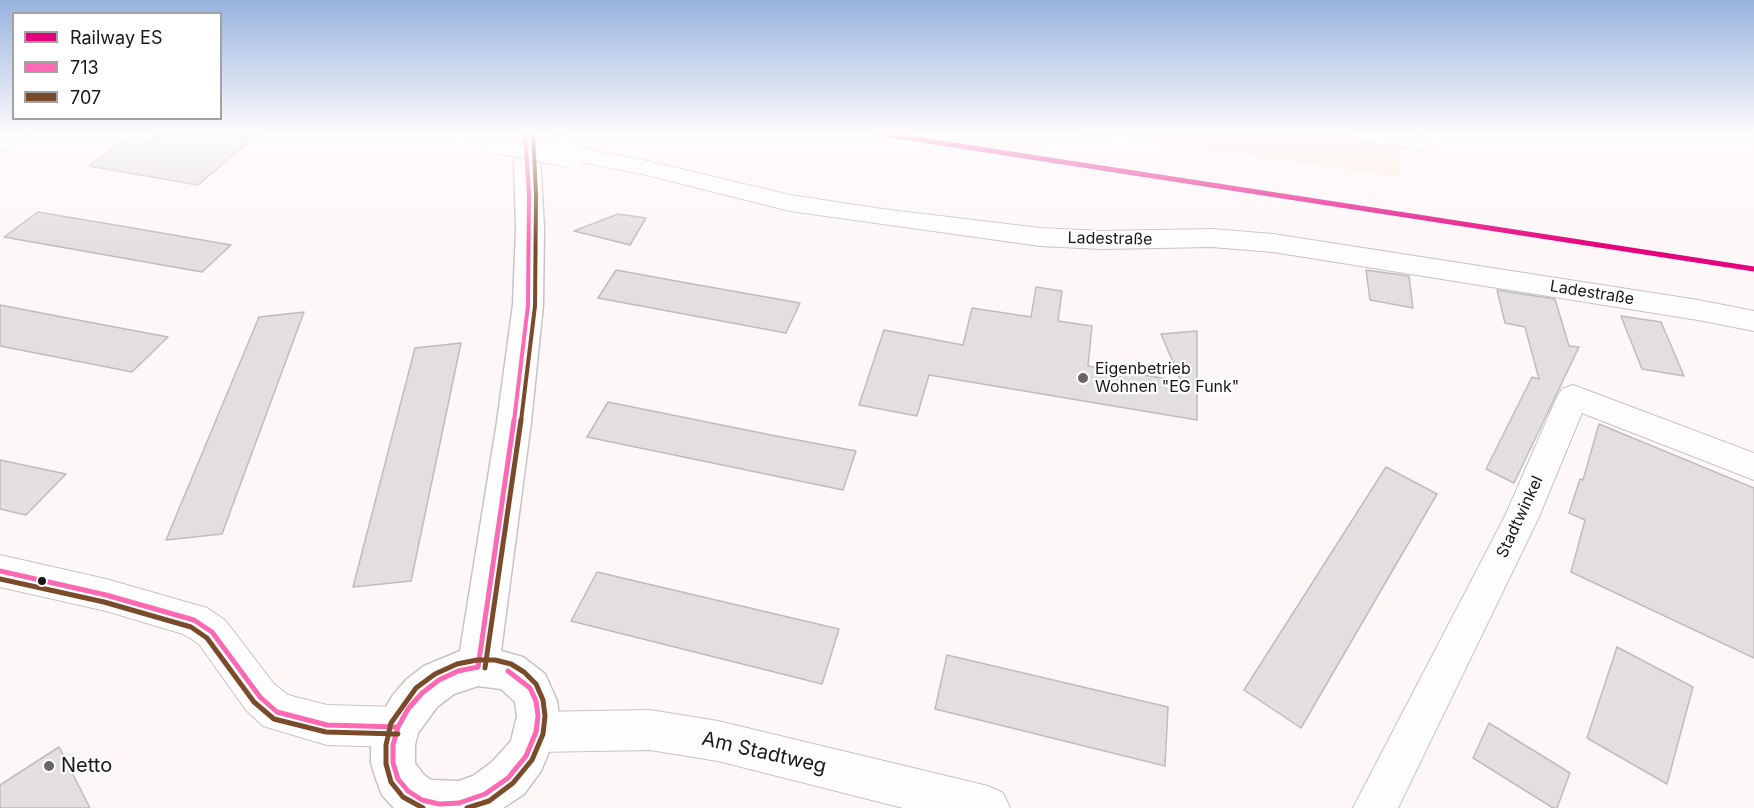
<!DOCTYPE html>
<meta charset="utf-8">
<style>
body{margin:0}
#map{position:relative;width:1754px;height:808px;overflow:hidden;background:#fdf7f8;font-family:Inter,sans-serif}
canvas{display:block}
.legend{position:absolute;left:12px;top:12px;width:210px;height:108px;box-sizing:border-box;background:#fff;border:2px solid #a3a2a2;margin:0;padding:8px 10px;list-style:none;font-size:18px;color:#1a1717}
.legend li{display:flex;align-items:center;gap:12px;height:30px}
.legend b{width:30px;border:2px solid #a3a2a2}
</style>
<div id="map">
<canvas width="1754" height="808"></canvas>
<ul class="legend">
<li><b style="height:8px;background:#e5007d"></b>Railway ES</li>
<li><b style="height:8px;background:#ff69b4"></b>713</li>
<li><b style="height:8px;background:#7a4b2a"></b>707</li>
</ul>
</div>
<script>
const ctx = document.querySelector('canvas').getContext('2d');
ctx.lineJoin = 'round';
function paint(path, color) {
  ctx.fillStyle = color;
  ctx.fill(path, 'evenodd');
}
function shape(rows) {
  const path = new Path2D();
  for (const r of rows) {
    path.moveTo(r[0], r[1]);
    for (let i = 2; i < r.length; i += 2) path.lineTo(r[i], r[i + 1]);
  }
  return path;
}
function strokePath(path, color, width, dash) {
  ctx.strokeStyle = color;
  ctx.lineWidth = width;
  ctx.lineCap = dash ? 'butt' : 'round';
  ctx.setLineDash(dash || []);
  ctx.stroke(path);
}
function drawText(font, color, halo, rows, align = 'center') {
  ctx.font = font + ' Inter,sans-serif';
  ctx.lineWidth = 4.5;
  ctx.setLineDash([]);
  ctx.textBaseline = 'middle';
  ctx.strokeStyle = halo;
  ctx.fillStyle = color;
  for (const [text, x, y, turn = 0] of rows) {
    ctx.save();
    ctx.translate(x, y);
    ctx.rotate((+turn || 0) * Math.PI / 180);
    ctx.textAlign = isNaN(turn) ? turn : align;
    if (halo) ctx.strokeText(text, 0, 0);
    ctx.fillText(text, 0, 0);
    ctx.restore();
  }
}
const green = shape([
 [1082,133,1350,133,1398,141,1400,177]
]);
const building = shape([
 [160,133,259,133,198,185,89,166,120,142,143,146,160,133],
 [38,212,133,228,231,245,202,272,4,237,38,212],
 [618,214,646,218,630,245,574,231,618,214],
 [616,270,676,281,800,303,786,333,598,298,616,270],
 [1366,270,1409,276,1413,308,1370,300,1366,270],
 [1036,287,1062,291,1058,321,1092,326,1088,366,1181,381,1161,334,1197,331,1197,420,929,375,917,416,859,405,884,330,963,345,972,308,1031,317,1036,287],
 [1497,290,1555,299,1569,346,1579,347,1514,483,1486,469,1532,377,1539,379,1525,327,1505,323,1497,290],
 [0,305,62,317,168,337,132,372,0,346,0,305],
 [304,312,222,534,166,540,259,317,304,312],
 [1621,316,1661,322,1684,376,1642,369,1621,316],
 [461,343,411,581,353,587,415,348,461,343],
 [608,402,771,435,856,451,843,490,587,437,608,402],
 [1599,424,1754,488,1754,658,1571,572,1585,520,1569,513,1580,479,1583,480,1599,424],
 [0,460,66,474,26,515,0,509,0,460],
 [1386,467,1437,494,1301,728,1244,690,1386,467],
 [597,572,839,629,822,684,571,621,597,572],
 [1617,647,1693,687,1667,784,1587,738,1617,647],
 [947,655,1168,707,1165,766,935,709,947,655],
 [1489,723,1570,773,1557,808,1553,808,1473,758,1489,723],
 [59,747,90,808,0,808,0,785,59,747]
]);
const minor = shape([
 [0,133,26,133,8,149,0,151,0,133],
 [457,133,503,133,509,135,513,140,509,145,501,147,461,138,457,133],
 [1344,133,1406,133,1430,138,1434,143,1430,148,1422,150,1356,140,1348,138,1344,133],
 [570,146,647,161,790,195,882,209,1040,228,1101,231,1212,229,1273,234,1698,300,1754,311,1754,331,1698,320,1273,252,1212,247,1101,249,1040,246,790,211,647,175,561,158,558,153,561,148,570,146],
 [1573,385,1754,453,1754,480,1582,413,1538,519,1398,808,1353,808,1505,516,1557,397,1562,389,1573,385],
 [0,555,106,579,207,608,225,620,274,684,288,695,327,705,398,707,412,713,418,727,412,741,398,747,327,745,263,726,246,710,199,644,183,634,106,611,0,587,0,555],
 [650,710,718,721,988,786,1003,793,1010,808,903,808,718,761,650,750,536,752,522,746,516,732,522,718,536,712,650,710]
]);
const tertiary = shape([
 [527,153,536,156,540,161,544,228,543,305,531,422,501,651,523,657,545,674,557,701,559,716,557,732,541,771,524,794,503,808,394,808,382,795,376,779,371,763,371,745,383,712,393,695,407,679,424,666,460,651,497,422,513,305,516,228,514,161,518,156,527,153],
 [478,686,501,689,515,702,517,716,511,741,492,762,473,776,459,781,431,780,424,775,415,763,415,745,418,733,437,707,454,694,478,686]
]);
const minorBridge = shape([
 [501,140,570,153]
]);
const bus1Far1 = shape([
 [514,421,528,305,529,194,525,133]
]);
const bus1 = shape([
 [0,571,106,595,194,620,212,632,260,697,277,712,327,725,398,727],
 [478,667,514,420],
 [478,667,458,671,439,680,422,693,408,709,398,727,393,745,393,763,398,779,408,791,422,800,439,804,459,803,485,794,508,778,526,756,536,732,538,716,536,701,530,688,508,671]
]);
const bus2Far1 = shape([
 [521,421,535,306,536,194,533,133]
]);
const bus2 = shape([
 [0,579,104,602,191,627,207,638,254,702,274,719,326,732,398,734],
 [485,668,521,420],
 [423,808,403,797,391,782,386,764,386,745,391,723,416,688,435,674,457,664,477,660,495,660,511,664,524,672,536,684,543,700,545,716,543,734,532,760,513,783,489,801,467,808]
]);
const rail1 = shape([
 [876,133,1754,269]
]);
const markers = [
 [1083,378,6,"#696566"],
 [42,581,5,"#1a1717"],
 [49,766,6,"#696566"]
];
const streetNames = [
 ["Ladestraße",1110,239,1],
 ["Ladestraße",1592,293,9],
 ["Stadtwinkel",1520,517,-65]
];
const poiNames = [
 ["Eigenbetrieb",1095,369],
 ["Wohnen \"EG Funk\"",1095,387]
];
const nearStreetnames = [
 ["Am Stadtweg",764,753,13]
];
const nearPoinames = [
 ["Netto",61,766]
];
paint(green, '#f9e9dc');
paint(building, '#e3dfe0');
strokePath(building, '#bfbcbd', 1.5);
strokePath(minor, '#c7c3c4', 2);
strokePath(tertiary, '#c7c3c4', 3);
paint(minor, '#fffefe');
paint(tertiary, '#fffefe');
strokePath(minorBridge, '#c7c3c4', 30, []);
strokePath(minorBridge, '#fffefe', 28);
strokePath(bus1Far1, '#ff69b4', 4);
strokePath(bus1, '#ff69b4', 5);
strokePath(bus2Far1, '#7a4b2a', 4);
strokePath(bus2, '#7a4b2a', 5);
strokePath(rail1, '#e5007d', 5);
const sky = ctx.createLinearGradient(0, 0, 0, 246);
sky.addColorStop(0, '#97b3de');
sky.addColorStop(0.54, '#fefbfc');
sky.addColorStop(1, '#fefbfc00');
ctx.fillStyle = sky;
ctx.fillRect(0, 0, 1754, 246);
for (const [x, y, r, color] of markers) {
  const dot = new Path2D();
  dot.arc(x, y, r, 0, 2 * Math.PI);
  ctx.fillStyle = color;
  ctx.fill(dot);
  strokePath(dot, '#fff', 2);
}
drawText('16px', '#1a1717', '#fff', streetNames);
drawText('16px', '#1a1717', '#fff', poiNames, 'left');
drawText('20px', '#1a1717', '#fff', nearStreetnames);
drawText('20px', '#1a1717', '#fff', nearPoinames, 'left');
</script>
